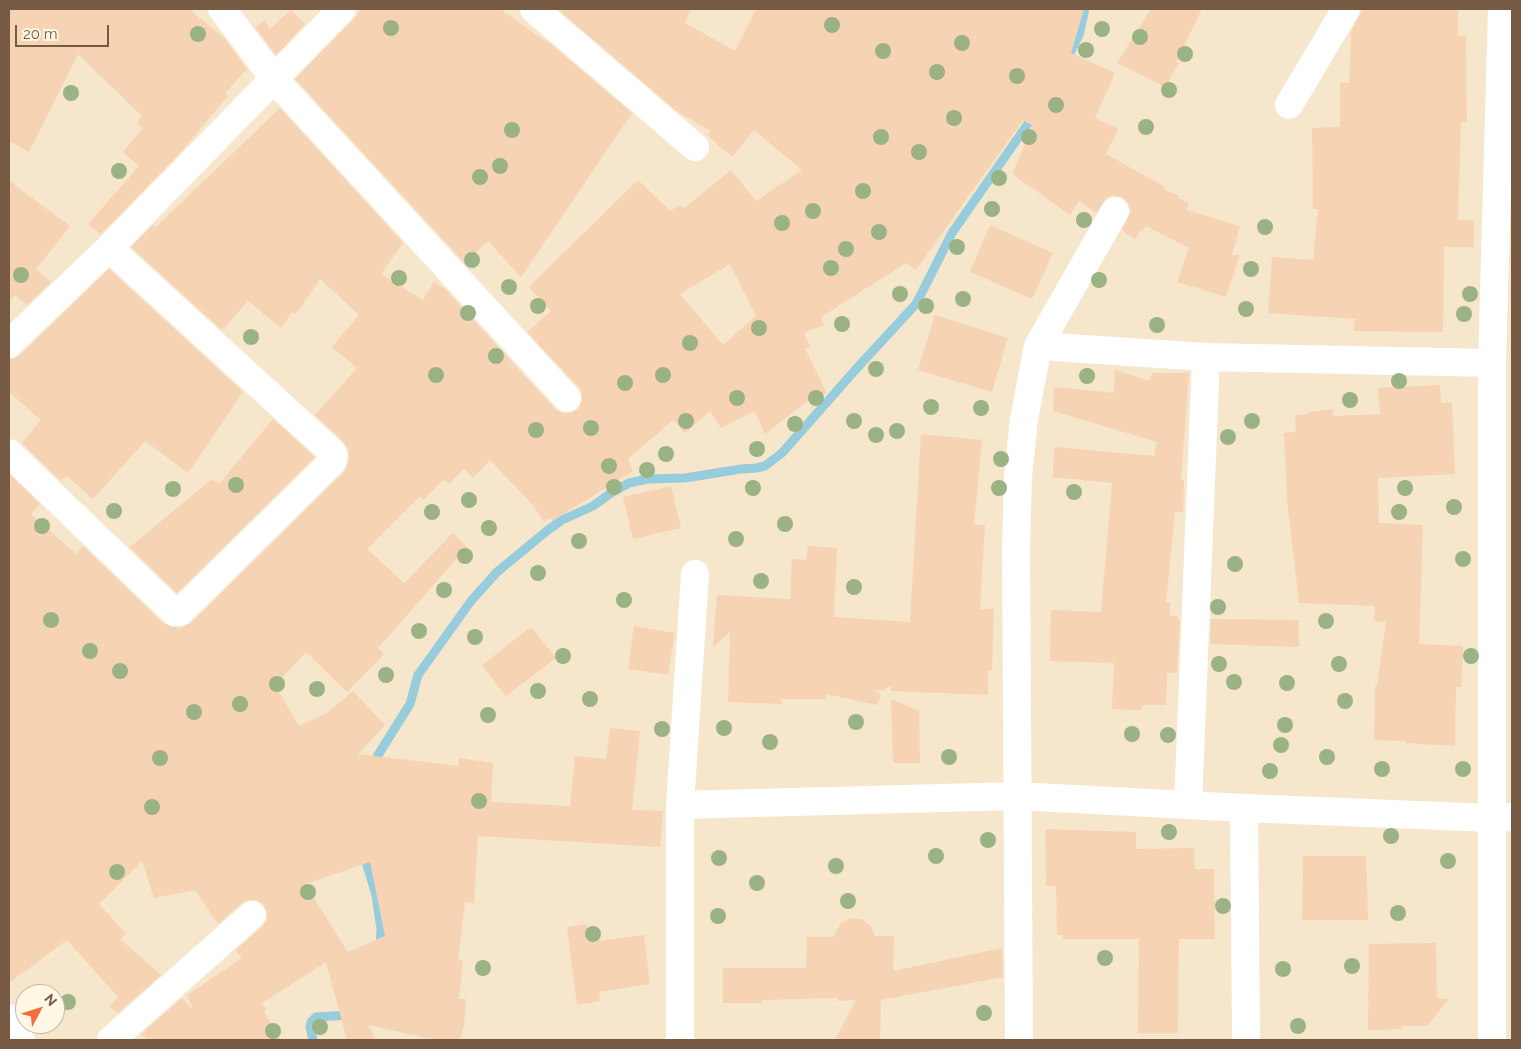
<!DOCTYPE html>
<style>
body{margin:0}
#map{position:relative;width:1521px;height:1049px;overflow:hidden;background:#fef4de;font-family:Raleway,sans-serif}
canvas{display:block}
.frame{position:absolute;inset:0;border:10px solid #765a44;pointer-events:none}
.north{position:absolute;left:15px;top:984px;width:50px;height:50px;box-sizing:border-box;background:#fff7e6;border:1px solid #c8b8a5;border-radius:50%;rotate:50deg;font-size:14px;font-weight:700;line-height:20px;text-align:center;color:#765a44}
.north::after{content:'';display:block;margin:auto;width:18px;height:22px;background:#f46f37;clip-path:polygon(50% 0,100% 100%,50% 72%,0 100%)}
.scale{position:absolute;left:15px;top:25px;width:94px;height:22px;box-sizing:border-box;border:2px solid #765a44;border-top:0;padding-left:6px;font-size:15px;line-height:18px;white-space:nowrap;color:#765a44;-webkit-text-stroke:4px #fff7e6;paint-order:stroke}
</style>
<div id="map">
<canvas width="1521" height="1049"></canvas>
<div class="frame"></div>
<div class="north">N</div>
<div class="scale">20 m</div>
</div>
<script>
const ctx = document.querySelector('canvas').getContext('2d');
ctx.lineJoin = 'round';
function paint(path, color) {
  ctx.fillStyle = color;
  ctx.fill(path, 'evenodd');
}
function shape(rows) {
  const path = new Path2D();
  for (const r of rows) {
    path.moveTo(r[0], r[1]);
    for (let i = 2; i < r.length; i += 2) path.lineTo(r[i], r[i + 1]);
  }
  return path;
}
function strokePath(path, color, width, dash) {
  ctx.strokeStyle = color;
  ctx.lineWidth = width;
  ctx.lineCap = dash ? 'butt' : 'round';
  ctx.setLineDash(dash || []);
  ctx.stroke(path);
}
const residential = shape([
 [9,9,1512,9,1512,1040,9,1040],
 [25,994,55,994,55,1024,25,1024]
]);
const stream = shape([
 [1067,59,1079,35,1085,9],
 [374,766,378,755,410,704,418,675,471,601,497,572,548,530,562,520,593,506,611,493,629,483,648,479,685,478,741,469,756,468,765,466,782,453,857,368,916,304,952,233,1034,115],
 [368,852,367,865,376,895,381,929,380,947],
 [313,1040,310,1027,311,1022,316,1017,350,1015]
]);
const building = shape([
 [9,9,189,9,225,39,247,69,225,93,228,96,178,155,101,234,88,224,139,166,123,152,143,128,137,123,142,116,78,54,29,152,9,141],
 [361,9,500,9,545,41,546,40,632,113,521,277,488,241,465,263,295,79,353,20],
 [563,9,691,9,685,23,735,51,756,9,1084,9,1071,53,1115,73,1095,118,1118,129,1106,154,1165,187,1164,189,1179,196,1178,198,1189,203,1186,210,1240,226,1232,255,1240,255,1226,297,1177,282,1189,248,1146,226,1142,232,1140,231,1135,239,1122,230,1131,211,1128,203,1122,197,1114,195,1107,198,1096,213,1079,201,1070,215,1012,174,1033,126,1023,120,916,270,906,263,821,317,824,325,804,333,810,347,805,349,827,393,806,402,765,434,755,411,721,428,710,411,685,433,673,420,628,459,633,471,552,521,551,518,544,522,532,504,490,460,473,478,464,469,449,484,444,479,423,500,420,496,367,549,404,583,453,533,467,547,378,648,384,654,347,692,306,652,275,685,299,726,327,713,353,691,385,725,358,754,458,766,459,758,493,763,491,802,570,806,575,756,606,759,610,728,640,731,632,810,663,811,660,847,478,836,474,903,465,902,458,960,463,960,459,999,466,999,464,1024,460,1040,437,1040,368,1025,376,1040,347,1040,326,962,262,1003,266,1010,264,1012,281,1040,148,1040,141,1034,182,998,193,1010,187,995,242,958,236,950,263,926,267,920,267,912,263,904,256,900,248,900,242,903,218,924,195,890,154,898,142,861,99,904,126,934,120,939,161,975,118,1013,110,1007,118,997,67,940,9,983,9,474,40,504,31,514,76,554,83,546,163,623,173,627,180,628,191,623,344,472,349,459,348,449,343,441,315,415,357,368,332,347,359,315,320,279,296,314,292,312,281,328,248,301,222,330,131,247,153,225,156,227,280,108,403,243,381,274,423,300,434,282,445,289,555,409,562,413,570,413,578,409,582,402,582,394,579,387,527,332,551,311,529,287,638,180,670,211,680,205,683,209,731,170,756,201,802,170,754,130,732,157,707,135,711,131,679,113,561,12],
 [730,264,756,316,723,345,680,294],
 [370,862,385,936,348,952,305,884],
 [1151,9,1202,9,1176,62,1179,63,1165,87,1117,63],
 [1363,9,1458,9,1458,36,1466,36,1467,122,1461,122,1458,220,1474,220,1474,247,1444,247,1443,332,1354,331,1355,319,1268,313,1272,257,1313,260,1318,209,1313,209,1312,128,1340,127,1340,83,1349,83,1351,32],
 [291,10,305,24,276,55,255,27,264,21,270,29],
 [9,181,70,226,36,269,51,282,27,305,15,295,9,302],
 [990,225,1053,253,1032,299,970,272],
 [109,269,243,392,188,473,145,441,93,499,66,475,61,481,22,443,41,420,9,392,9,359,13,359,20,355],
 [935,315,1008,338,992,392,918,370],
 [1115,370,1149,381,1152,373,1189,373,1181,480,1184,480,1183,512,1175,512,1166,602,1170,602,1170,616,1178,616,1178,619,1180,619,1177,673,1167,673,1166,705,1142,705,1142,710,1112,709,1114,663,1050,661,1051,610,1101,612,1112,483,1053,477,1054,447,1154,456,1157,442,1053,411,1054,387,1114,393],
 [1440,385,1441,403,1452,403,1455,474,1378,478,1379,523,1423,525,1419,644,1463,646,1461,687,1456,687,1455,746,1406,743,1406,741,1374,740,1375,686,1377,686,1386,622,1374,621,1375,606,1299,603,1287,499,1284,433,1296,432,1295,415,1308,414,1308,412,1333,409,1333,416,1380,414,1378,388],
 [273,419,315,457,177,593,130,547,212,479,219,484],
 [921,434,982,440,974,525,985,525,980,609,994,609,992,670,988,671,988,695,891,691,891,686,881,691,872,690,881,694,877,705,826,694,825,699,781,699,782,704,728,702,730,632,713,647,717,595,790,599,792,559,806,560,808,546,837,548,834,617,910,622],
 [671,486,681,528,633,539,623,497],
 [1211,619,1299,620,1299,647,1210,644],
 [634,626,675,633,668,675,628,669],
 [531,627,556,658,506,696,482,665],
 [891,699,919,711,920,763,893,763],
 [1045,829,1136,832,1136,849,1194,848,1195,869,1214,869,1215,939,1179,939,1178,1033,1138,1033,1139,939,1063,939,1063,935,1057,935,1056,886,1046,886],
 [1303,856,1366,856,1368,920,1302,920],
 [851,918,861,919,871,926,875,936,894,936,893,971,1002,948,1003,977,881,1000,880,1040,835,1040,856,1000,837,1001,838,998,762,1000,762,1003,723,1003,723,968,806,968,807,937,833,937,841,923],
 [586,924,590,942,644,935,650,984,599,992,601,1001,577,1005,567,927],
 [1436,943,1437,998,1449,999,1427,1026,1401,1026,1401,1029,1368,1030,1369,944]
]);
const minor = shape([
 [222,9,275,80,567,398],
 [534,9,695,147],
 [1289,105,1346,9],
 [9,344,109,248,342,9],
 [1038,346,1206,357],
 [9,453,174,612,180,612,333,461,334,456,332,452,109,248],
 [680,805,695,574],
 [1188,805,1206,357,1492,363],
 [1244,808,1246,1040],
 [9,1018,21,1040],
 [111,1040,252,915],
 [680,1040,680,805,1017,796,1244,808,1492,818,1512,817],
 [1019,1040,1016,547,1018,477,1024,419,1038,346,1115,211],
 [1492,1040,1492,363,1502,9]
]);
const trees = [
 [832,25],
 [391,28],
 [1102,29],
 [198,34],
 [1140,37],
 [962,43],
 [1086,50],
 [883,51],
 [1185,54],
 [937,72],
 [1017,76],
 [1169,90],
 [71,93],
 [1056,105],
 [954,118],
 [1146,127],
 [512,130],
 [881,137],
 [1029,137],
 [919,152],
 [500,166],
 [119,171],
 [480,177],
 [999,178],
 [863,191],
 [992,209],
 [813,211],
 [1084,220],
 [782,223],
 [1265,227],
 [879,232],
 [957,247],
 [846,249],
 [472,260],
 [831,268],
 [1251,269],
 [21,275],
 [399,278],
 [1099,280],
 [509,287],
 [900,294],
 [1470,294],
 [963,299],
 [538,306],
 [926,306],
 [1246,309],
 [468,313],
 [1464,314],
 [842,324],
 [1157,325],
 [759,328],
 [251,337],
 [690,343],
 [496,356],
 [876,369],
 [436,375],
 [663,375],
 [1087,376],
 [1399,381],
 [625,383],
 [737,398],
 [816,398],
 [1350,400],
 [931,407],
 [981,408],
 [686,421],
 [854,421],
 [1252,421],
 [795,424],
 [591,428],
 [536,430],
 [897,431],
 [876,435],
 [1228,437],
 [757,449],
 [666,454],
 [1001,459],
 [609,466],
 [647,470],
 [236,485],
 [614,487],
 [753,488],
 [999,488],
 [1405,488],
 [173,489],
 [1074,492],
 [469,500],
 [1454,507],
 [114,511],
 [432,512],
 [1399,512],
 [785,524],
 [42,526],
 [489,528],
 [736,539],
 [579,541],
 [465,556],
 [1463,559],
 [1235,564],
 [538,573],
 [761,581],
 [854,587],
 [444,590],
 [624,600],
 [1218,607],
 [51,620],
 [1326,621],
 [419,631],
 [475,637],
 [90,651],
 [563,656],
 [1471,656],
 [1219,664],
 [1339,664],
 [120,671],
 [386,675],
 [1234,682],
 [1287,683],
 [277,684],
 [317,689],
 [538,691],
 [590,699],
 [1345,701],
 [240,704],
 [194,712],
 [488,715],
 [856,722],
 [1285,725],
 [724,728],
 [662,729],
 [1132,734],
 [1168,735],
 [770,742],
 [1281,745],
 [949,757],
 [1327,757],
 [160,758],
 [1382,769],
 [1463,769],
 [1270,771],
 [479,801],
 [152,807],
 [1169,832],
 [1391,836],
 [988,840],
 [936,856],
 [719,858],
 [1448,861],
 [836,866],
 [117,872],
 [757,883],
 [308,892],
 [848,901],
 [1223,906],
 [1398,913],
 [718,916],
 [593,934],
 [1105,958],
 [1352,966],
 [483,968],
 [1283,969],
 [68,1002],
 [984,1013],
 [1298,1026],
 [320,1027],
 [273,1031]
];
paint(residential, '#f6e6cc');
strokePath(stream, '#97ccdc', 9);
paint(building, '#f6d3b3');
strokePath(minor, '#fff', 28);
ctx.fillStyle = '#9bb384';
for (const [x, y] of trees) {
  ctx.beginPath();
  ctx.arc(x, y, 8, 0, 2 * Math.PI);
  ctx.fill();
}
</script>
